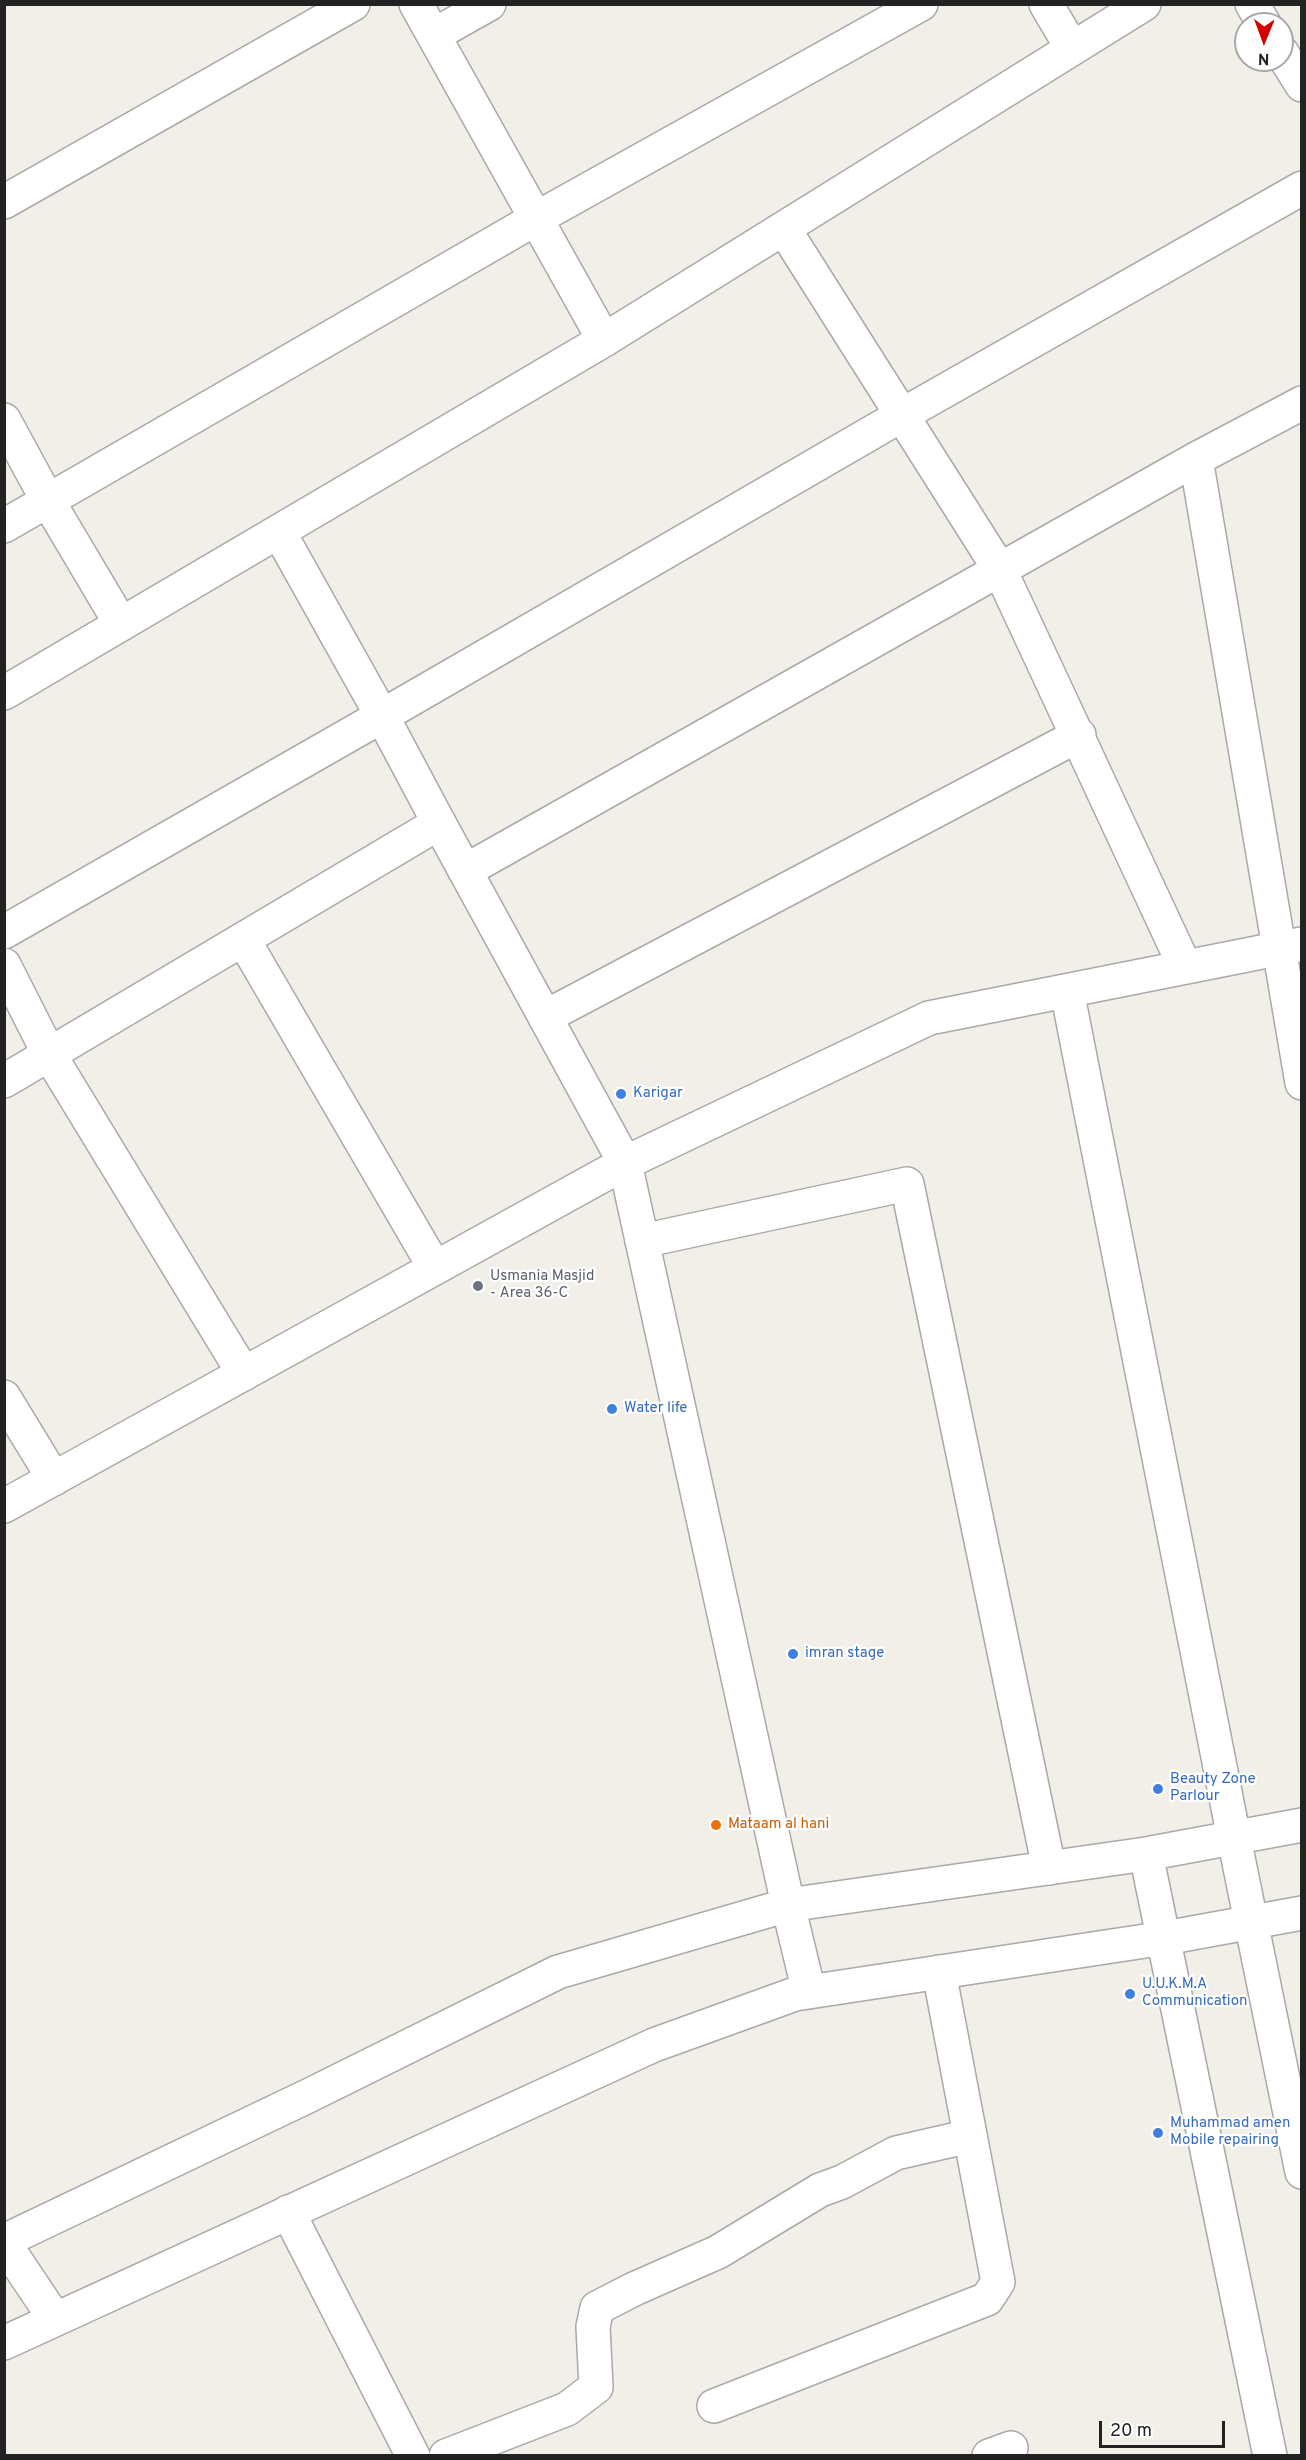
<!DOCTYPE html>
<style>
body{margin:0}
#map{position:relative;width:1306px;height:2460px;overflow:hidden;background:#f2efe9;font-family:Overpass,sans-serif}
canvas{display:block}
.frame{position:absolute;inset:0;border:6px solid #222;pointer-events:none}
.north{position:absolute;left:1234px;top:12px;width:60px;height:60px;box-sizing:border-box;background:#fff;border:2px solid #a7a7a7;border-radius:50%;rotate:181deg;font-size:16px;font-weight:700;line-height:24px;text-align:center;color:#222}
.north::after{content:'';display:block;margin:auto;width:21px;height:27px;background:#d40000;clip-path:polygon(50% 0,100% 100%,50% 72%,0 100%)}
.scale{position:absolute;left:1099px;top:2421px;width:126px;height:27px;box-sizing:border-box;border:3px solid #222;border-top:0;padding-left:8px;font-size:18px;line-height:21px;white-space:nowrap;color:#222;-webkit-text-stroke:4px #fff;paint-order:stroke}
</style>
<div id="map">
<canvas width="1306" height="2460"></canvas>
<div class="frame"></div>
<div class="north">N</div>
<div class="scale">20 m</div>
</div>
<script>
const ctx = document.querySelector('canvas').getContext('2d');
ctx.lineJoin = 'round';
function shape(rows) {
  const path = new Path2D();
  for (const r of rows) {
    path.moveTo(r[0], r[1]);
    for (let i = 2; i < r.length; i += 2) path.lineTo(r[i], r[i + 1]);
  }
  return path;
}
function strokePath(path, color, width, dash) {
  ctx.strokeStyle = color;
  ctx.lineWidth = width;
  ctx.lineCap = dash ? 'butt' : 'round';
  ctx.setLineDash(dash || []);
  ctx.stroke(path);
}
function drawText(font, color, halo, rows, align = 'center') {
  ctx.font = font + ' Overpass,sans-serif';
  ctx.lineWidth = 4.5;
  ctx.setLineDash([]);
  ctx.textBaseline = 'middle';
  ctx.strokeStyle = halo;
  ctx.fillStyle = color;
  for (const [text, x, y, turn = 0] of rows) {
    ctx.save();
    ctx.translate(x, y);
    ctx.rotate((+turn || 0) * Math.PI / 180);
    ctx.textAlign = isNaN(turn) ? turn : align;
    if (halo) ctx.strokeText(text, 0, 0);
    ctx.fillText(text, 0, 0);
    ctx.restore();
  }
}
const minor = shape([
 [416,4,604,340],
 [1046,4,1072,48],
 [1252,4,1264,24],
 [434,35,489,4],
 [1282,53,1302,85],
 [4,202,353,4],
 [784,229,1000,570,1185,967],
 [4,420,48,501,121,624],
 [1196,459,1302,1083],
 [4,526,537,218,921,4],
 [465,871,1196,459,1302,403],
 [4,932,382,716,902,415,1302,188],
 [243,939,435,1268],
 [4,965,49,1054,244,1374],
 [1067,991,1234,1838],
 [545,1017,1079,735],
 [4,1081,439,823],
 [642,1241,907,1184,1049,1868],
 [4,1397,54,1479],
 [4,1506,625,1163,929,1018,1302,944],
 [288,2212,413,2456],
 [4,2243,55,2319],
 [714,2406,987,2299,998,2282,939,1972],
 [446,2456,567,2409,596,2387,593,2327,597,2308,634,2289,718,2252,820,2190,842,2182,896,2153,970,2136],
 [989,2456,1011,2448]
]);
const tertiary = shape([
 [279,532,382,716,439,823,625,1163,788,1905,809,1992],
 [4,693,604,340,1144,4],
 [1234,1838,1302,2172],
 [1146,1854,1270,2456],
 [4,2241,308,2096,558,1972,788,1905,1146,1854,1302,1825],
 [4,2343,654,2045,795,1994,1165,1938,1302,1913]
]);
const markers = [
 [621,1094,6,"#3f7fe0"],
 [478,1286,6,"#6b7280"],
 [612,1409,6,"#3f7fe0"],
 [793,1654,6,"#3f7fe0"],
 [1158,1789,6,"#3f7fe0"],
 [716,1825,6,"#e8710a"],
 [1130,1994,6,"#3f7fe0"],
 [1158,2133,6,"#3f7fe0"]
];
const shopNames = [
 ["Karigar",633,1094],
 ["Water life",624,1409],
 ["imran stage",805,1654],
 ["Beauty Zone",1170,1780],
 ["Parlour",1170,1797],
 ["U.U.K.M.A",1142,1985],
 ["Communication",1142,2002],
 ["Muhammad amen",1170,2124],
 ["Mobile repairing",1170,2141]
];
const worshipNames = [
 ["Usmania Masjid",490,1277],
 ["- Area 36-C",490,1294]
];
const foodNames = [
 ["Mataam al hani",728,1825]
];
strokePath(minor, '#a9a9a9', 36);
strokePath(tertiary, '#a9a9a9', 36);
strokePath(minor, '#fff', 33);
strokePath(tertiary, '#fff', 33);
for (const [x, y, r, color] of markers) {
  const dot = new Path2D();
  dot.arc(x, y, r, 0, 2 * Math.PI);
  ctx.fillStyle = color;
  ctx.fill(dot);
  strokePath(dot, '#fff', 2);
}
drawText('15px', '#366cbe', '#fff', shopNames, 'left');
drawText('15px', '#5b616d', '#fff', worshipNames, 'left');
drawText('15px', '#c56008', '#fff', foodNames, 'left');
</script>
